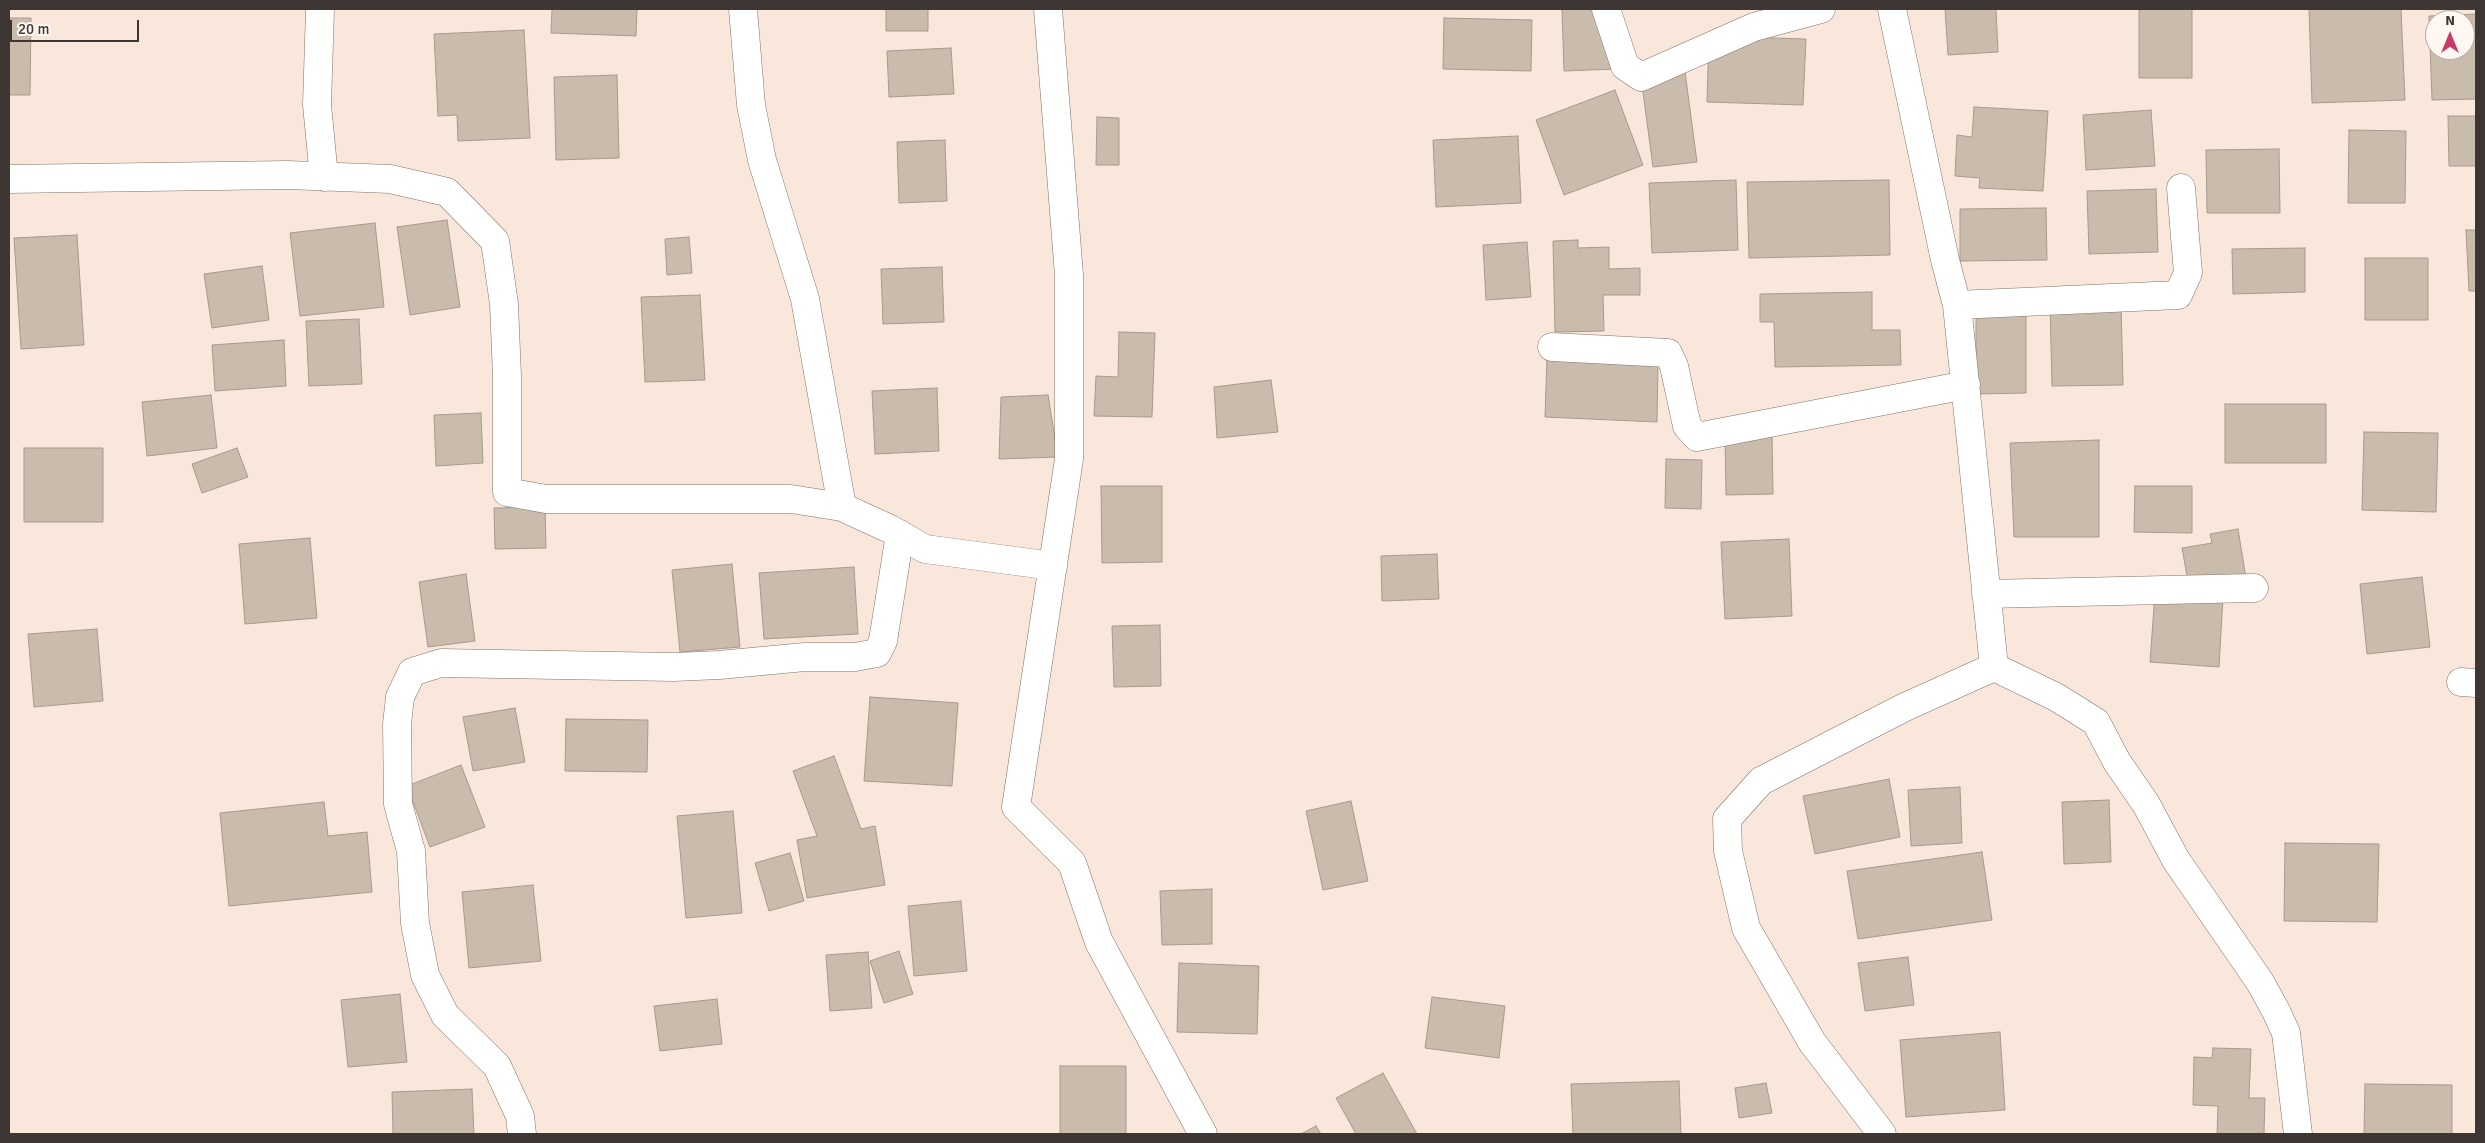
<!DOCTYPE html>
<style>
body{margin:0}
#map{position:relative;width:2485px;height:1143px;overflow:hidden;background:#fae7db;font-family:Signika,sans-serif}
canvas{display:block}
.frame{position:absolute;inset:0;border:10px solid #3e3632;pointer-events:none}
.north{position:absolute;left:2425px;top:10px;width:50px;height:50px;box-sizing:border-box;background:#fff7f2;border:1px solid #b2aaa5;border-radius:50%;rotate:0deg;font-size:14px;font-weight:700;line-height:20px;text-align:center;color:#3e3632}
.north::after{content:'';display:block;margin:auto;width:18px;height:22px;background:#c63969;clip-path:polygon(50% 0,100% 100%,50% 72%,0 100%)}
.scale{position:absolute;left:10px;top:20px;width:129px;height:22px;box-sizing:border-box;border:2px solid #3e3632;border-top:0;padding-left:6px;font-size:15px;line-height:18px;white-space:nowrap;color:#3e3632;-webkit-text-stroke:4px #fff7f2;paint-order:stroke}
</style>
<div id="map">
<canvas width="2485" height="1143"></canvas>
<div class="frame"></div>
<div class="north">N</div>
<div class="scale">20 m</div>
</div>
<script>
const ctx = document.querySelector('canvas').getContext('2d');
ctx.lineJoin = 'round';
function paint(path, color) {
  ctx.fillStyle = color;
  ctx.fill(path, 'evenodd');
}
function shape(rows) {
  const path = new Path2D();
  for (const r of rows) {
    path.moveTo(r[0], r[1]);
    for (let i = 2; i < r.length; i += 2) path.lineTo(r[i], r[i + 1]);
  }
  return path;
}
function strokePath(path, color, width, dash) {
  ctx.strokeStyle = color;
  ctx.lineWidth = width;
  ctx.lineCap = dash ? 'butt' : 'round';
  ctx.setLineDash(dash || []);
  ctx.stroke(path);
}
const building = shape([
 [552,9,637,9,636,36,551,33,552,9],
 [886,9,928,9,928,31,886,31,886,9],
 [1562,9,1614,9,1616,69,1564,71,1562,9],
 [1945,9,1996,9,1998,52,1948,55,1945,9],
 [2139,9,2192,9,2192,78,2139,78,2139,9],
 [2309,9,2401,9,2405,100,2312,103,2309,9],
 [2476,14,2476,99,2432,100,2429,16,2476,14],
 [2435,20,2465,20,2465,50,2435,50,2435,20],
 [9,18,31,18,30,95,9,95,9,18],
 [1444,18,1532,20,1531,71,1443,69,1444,18],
 [524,30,530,138,458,141,457,115,438,116,434,34,524,30],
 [1709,36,1806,39,1803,105,1707,102,1709,36],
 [951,48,954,94,889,97,887,51,951,48],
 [1685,72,1697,162,1653,167,1641,77,1685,72],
 [617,75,619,158,556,160,554,77,617,75],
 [1615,90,1643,165,1564,195,1536,120,1615,90],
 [1974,107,2048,111,2043,191,1979,188,1980,178,1955,176,1957,135,1972,137,1974,107],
 [2151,110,2155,166,2086,170,2083,115,2151,110],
 [2448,116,2476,116,2476,166,2449,166,2448,116],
 [1097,117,1119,118,1119,165,1096,165,1097,117],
 [2349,130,2406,131,2405,203,2348,203,2349,130],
 [1518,136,1521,203,1436,207,1433,140,1518,136],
 [945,140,947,201,899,203,897,142,945,140],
 [2279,149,2280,213,2207,213,2206,150,2279,149],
 [1736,180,1738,250,1652,253,1649,183,1736,180],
 [1889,180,1890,255,1749,258,1747,182,1889,180],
 [2156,189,2158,252,2089,254,2087,191,2156,189],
 [2046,208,2047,260,1960,261,1960,209,2046,208],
 [447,220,460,307,410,315,397,227,447,220],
 [375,223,384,307,300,316,290,233,375,223],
 [2466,230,2476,230,2476,291,2469,291,2466,230],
 [77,235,84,345,21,349,14,238,77,235],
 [689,237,692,273,667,275,665,239,689,237],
 [1578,240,1578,248,1609,247,1609,269,1640,268,1640,295,1603,295,1604,331,1555,332,1553,241,1578,240],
 [1527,242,1531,297,1486,300,1483,245,1527,242],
 [2305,248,2305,292,2233,294,2232,249,2305,248],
 [2365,258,2428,258,2428,320,2365,320,2365,258],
 [262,266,269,320,212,328,204,274,262,266],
 [942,267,944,322,883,324,881,269,942,267],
 [1872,292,1872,330,1900,330,1901,365,1775,367,1774,322,1760,322,1760,294,1872,292],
 [700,295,705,380,645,382,641,297,700,295],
 [2026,301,2026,393,1976,394,1976,302,2026,301],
 [2121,302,2123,385,2052,386,2050,305,2121,302],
 [359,319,362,384,309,386,306,321,359,319],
 [1119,332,1155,333,1152,417,1094,416,1096,376,1118,377,1119,332],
 [284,340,286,386,215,391,212,345,284,340],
 [1547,357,1658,361,1657,422,1545,417,1547,357],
 [1271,380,1278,432,1217,438,1214,387,1271,380],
 [937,388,939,451,875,454,872,391,937,388],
 [211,395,217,448,147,456,142,402,211,395],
 [1048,395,1058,457,999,459,1001,397,1048,395],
 [2225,404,2326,404,2326,463,2225,463,2225,404],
 [481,413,483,463,436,466,434,415,481,413],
 [2364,432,2438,433,2436,512,2362,510,2364,432],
 [1772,434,1773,494,1726,495,1725,435,1772,434],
 [2099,440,2099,537,2014,537,2010,443,2099,440],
 [24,448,103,448,103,522,24,522,24,448],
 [237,448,248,477,202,493,192,464,237,448],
 [1666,459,1702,460,1701,509,1665,508,1666,459],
 [1101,486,1162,486,1162,562,1102,563,1101,486],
 [2135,486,2192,486,2192,533,2134,532,2135,486],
 [545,507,546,548,495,549,494,508,545,507],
 [2238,529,2246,578,2189,587,2182,548,2212,543,2210,534,2238,529],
 [310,538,317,618,245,624,239,544,310,538],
 [1789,539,1792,616,1725,619,1721,542,1789,539],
 [1437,554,1439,599,1382,601,1381,556,1437,554],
 [732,564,740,647,680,652,672,570,732,564],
 [854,567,858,634,764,639,759,573,854,567],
 [466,574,475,641,428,647,419,582,466,574],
 [2422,577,2430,647,2367,654,2360,584,2422,577],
 [2155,593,2223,597,2219,667,2150,662,2155,593],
 [1160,625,1161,686,1114,687,1112,626,1160,625],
 [97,629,103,701,34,707,28,634,97,629],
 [870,697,958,703,952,786,864,781,870,697],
 [515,708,525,762,473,771,463,717,515,708],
 [566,719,648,720,647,772,565,771,566,719],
 [834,756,861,829,875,826,885,885,807,898,797,840,817,836,793,771,834,756],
 [461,765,485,827,430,847,407,786,461,765],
 [1889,779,1900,837,1815,854,1803,796,1889,779],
 [1960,787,1962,843,1911,846,1908,790,1960,787],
 [2109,800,2111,862,2064,864,2062,802,2109,800],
 [1351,801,1368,881,1323,890,1306,811,1351,801],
 [324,802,328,836,367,832,372,892,229,906,220,813,324,802],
 [733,811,742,913,686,918,677,816,733,811],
 [2285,843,2379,844,2377,922,2284,921,2285,843],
 [1982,852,1992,920,1858,939,1847,871,1982,852],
 [790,853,804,901,769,911,755,863,790,853],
 [533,885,541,961,469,968,462,892,533,885],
 [1212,889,1212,944,1162,945,1160,891,1212,889],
 [961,901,967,971,914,976,908,906,961,901],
 [899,951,913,994,884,1003,870,961,899,951],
 [868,952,872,1008,830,1011,826,955,868,952],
 [1908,957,1914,1005,1865,1011,1858,963,1908,957],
 [1179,963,1259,966,1257,1034,1177,1032,1179,963],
 [400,994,407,1062,348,1067,341,1000,400,994],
 [1432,997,1505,1006,1499,1058,1425,1048,1432,997],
 [717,999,722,1044,660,1051,654,1006,717,999],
 [2000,1032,2005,1110,1906,1117,1900,1040,2000,1032],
 [2213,1048,2251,1049,2249,1098,2265,1098,2264,1134,2217,1134,2218,1106,2193,1105,2194,1057,2212,1058,2213,1048],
 [1060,1066,1126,1066,1126,1134,1060,1134,1060,1066],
 [1383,1073,1417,1134,1356,1134,1336,1098,1383,1073],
 [1679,1081,1681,1134,1573,1134,1571,1084,1679,1081],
 [1766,1083,1772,1113,1739,1118,1735,1088,1766,1083],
 [2365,1084,2452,1085,2452,1134,2364,1134,2365,1084],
 [472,1089,474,1134,393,1134,392,1092,472,1089],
 [1316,1126,1321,1134,1301,1134,1316,1126]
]);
const street = shape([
 [320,9,317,105,324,177],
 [743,9,751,105,762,160,805,299,842,507],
 [1048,9,1069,275,1069,459,1016,807,1072,863,1099,942,1203,1134],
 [1606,9,1625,66,1641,77,1754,27,1821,9],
 [9,179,288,175,390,179,447,192,495,241,504,304,507,376,507,492,546,499,791,499,842,507,890,529,925,549,1053,566],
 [1957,305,2178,295,2188,273,2181,188],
 [1552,347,1668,353,1674,366,1687,426,1697,437,1966,385],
 [1986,594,2254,588],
 [1994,667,2056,697,2096,722,2117,762,2146,804,2176,860,2260,982,2276,1011,2286,1033,2298,1134],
 [2461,682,2476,683],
 [522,1134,520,1116,497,1066,445,1015,425,975,415,923,411,851,398,804,397,724,400,697,412,672,441,663,674,667,719,665,805,657,855,657,877,653,883,641,900,534],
 [1882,1134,1812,1042,1746,928,1728,851,1727,819,1761,781,1905,707,1994,667,1957,305,1945,260,1892,9]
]);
paint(building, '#c9bcac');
strokePath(building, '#a79a8b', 1);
strokePath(street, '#837267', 29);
strokePath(street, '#fff', 28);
</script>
